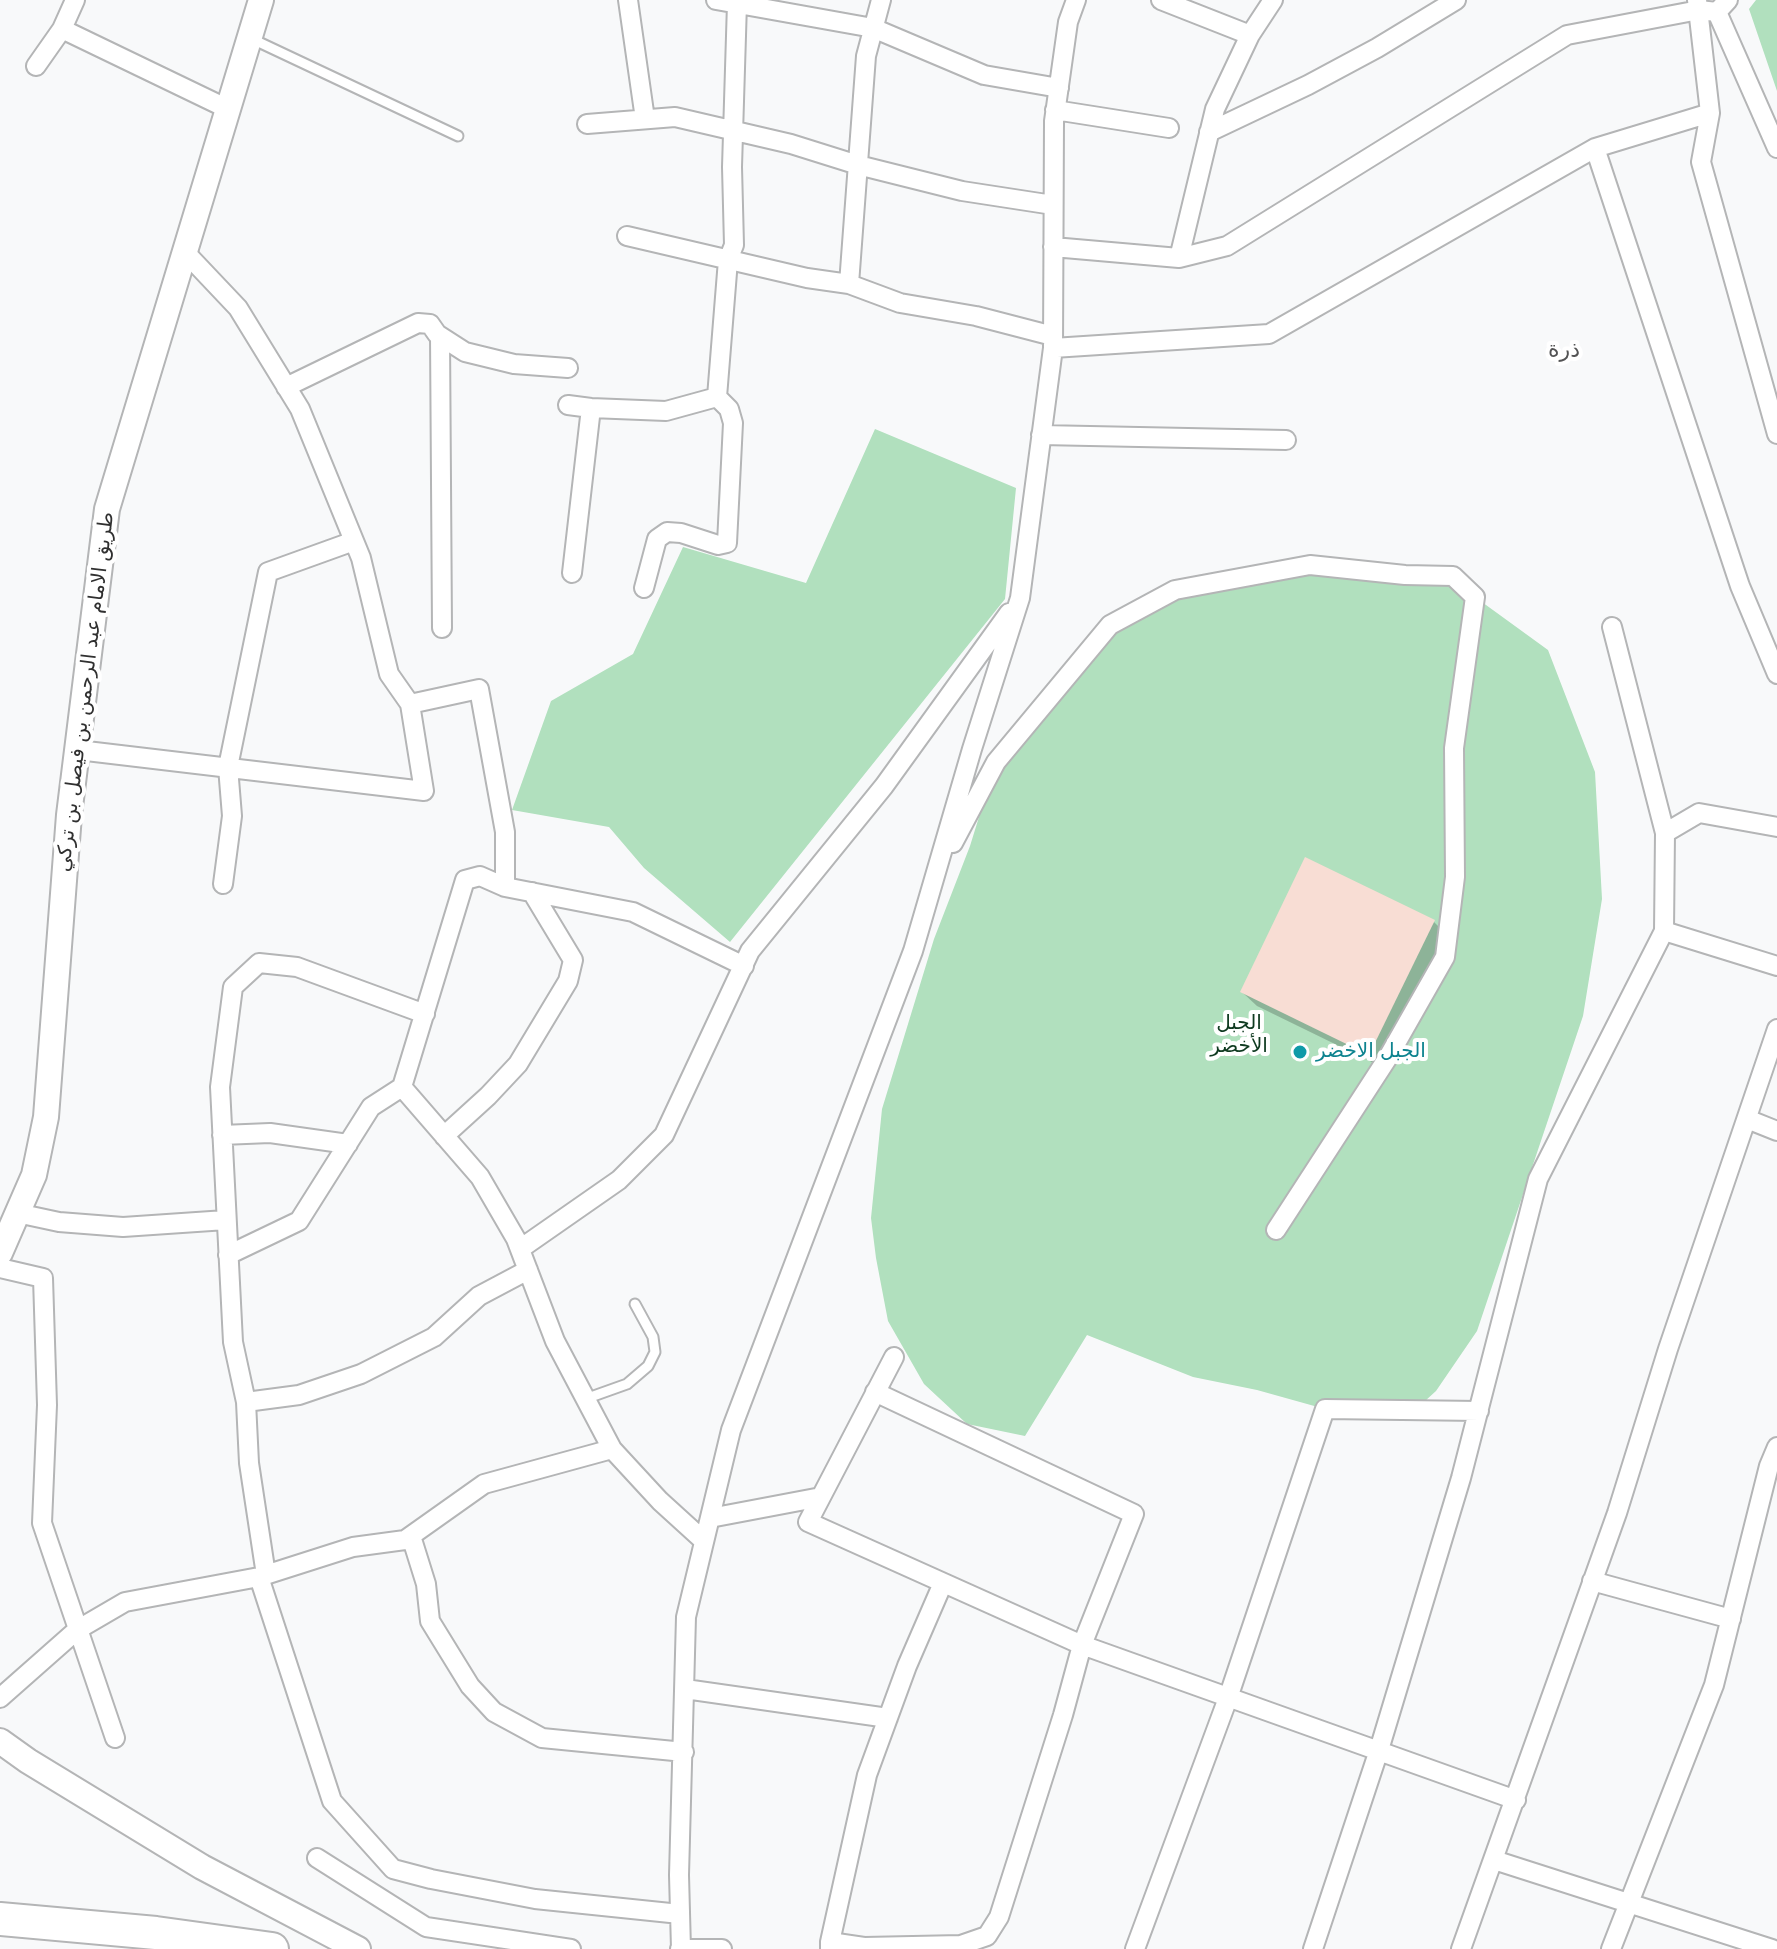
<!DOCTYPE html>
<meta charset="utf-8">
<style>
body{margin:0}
canvas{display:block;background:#f8f9fa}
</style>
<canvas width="1777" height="1949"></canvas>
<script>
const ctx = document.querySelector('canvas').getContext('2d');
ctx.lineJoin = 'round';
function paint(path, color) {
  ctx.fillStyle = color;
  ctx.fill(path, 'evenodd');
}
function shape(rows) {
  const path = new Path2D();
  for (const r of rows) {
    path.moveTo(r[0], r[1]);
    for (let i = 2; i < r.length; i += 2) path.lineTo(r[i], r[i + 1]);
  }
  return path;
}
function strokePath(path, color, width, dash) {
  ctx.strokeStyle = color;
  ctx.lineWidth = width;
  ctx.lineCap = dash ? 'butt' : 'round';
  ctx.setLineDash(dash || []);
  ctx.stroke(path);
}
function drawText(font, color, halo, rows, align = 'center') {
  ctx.font = font + ' "DejaVu Sans","Noto Naskh Arabic",sans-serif';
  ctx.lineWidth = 8;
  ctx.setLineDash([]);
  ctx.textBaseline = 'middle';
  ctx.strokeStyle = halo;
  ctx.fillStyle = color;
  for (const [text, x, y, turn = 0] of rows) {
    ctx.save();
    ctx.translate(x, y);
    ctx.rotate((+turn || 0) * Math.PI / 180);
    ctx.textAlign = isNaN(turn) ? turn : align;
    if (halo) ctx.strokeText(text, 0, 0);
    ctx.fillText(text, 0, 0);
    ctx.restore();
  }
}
const green = shape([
 [1756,0,1777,0,1777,91,1749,9],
 [875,429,1016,488,1005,599,730,942,644,868,609,827,512,810,551,701,633,654,683,547,806,583],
 [1310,565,1453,576,1475,597,1548,650,1595,772,1602,899,1583,1016,1477,1331,1436,1391,1414,1411,1325,1409,1257,1390,1193,1377,1087,1335,1025,1436,967,1424,924,1384,888,1321,876,1258,871,1218,882,1109,934,939,970,846,996,762,1110,625,1175,590]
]);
const shadow = shape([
 [1434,922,1448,936,1384,1068,1257,1006,1242,992]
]);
const building = shape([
 [1305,857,1435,920,1369,1055,1240,992]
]);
const lane = shape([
 [250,38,458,136],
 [585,1399,627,1384,648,1366,655,1352,653,1337,635,1304]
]);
const street = shape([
 [628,0,645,119],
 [716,0,873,28,984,75,1059,88],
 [1161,0,1250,35],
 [1697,0,1710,113,1701,162,1777,434],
 [1717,12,1777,148],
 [62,29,228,109],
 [36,66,62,29,75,0],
 [1055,110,1169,128],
 [587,124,675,117,791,144,858,165,962,191,1053,205],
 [1209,132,1308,85,1377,48,1456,0],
 [1595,148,1740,586,1777,674],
 [627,236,807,278,849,284,900,303,976,316,1053,336],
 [1053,247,1179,258,1227,246,1567,35,1699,10,1717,12,1728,0],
 [1179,258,1215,109,1250,35,1273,0],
 [849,284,866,56,881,0],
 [440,336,442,628],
 [1053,348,1269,334,1595,148,1710,113],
 [286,387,418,323,430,324,437,334,465,352,514,364,568,368],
 [717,397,728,260,734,245,732,167,737,3],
 [568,405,591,408,666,411,717,397],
 [1041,435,1286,440],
 [572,573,591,408],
 [644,588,657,539,667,532,681,533,718,545,727,543,733,423,729,409,717,397],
 [410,704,479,689,505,832,505,887],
 [78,750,424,791,410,704,389,674,361,558,300,409,238,308,184,251],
 [1665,833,1699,813,1777,827],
 [953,843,996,762,1110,625,1175,590,1310,565,1405,575,1453,576,1475,597,1454,748,1455,877,1445,957,1387,1059,1276,1230],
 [223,884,232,816,228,767,268,572,354,541],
 [1664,931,1777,966],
 [402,1087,480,1177,516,1239,555,1341,612,1449,660,1501,704,1541],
 [1747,1119,1777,1131],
 [222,1135,270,1133,348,1144],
 [444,1136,488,1096,518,1064,568,981,573,960,532,892],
 [17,1213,59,1222,123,1227,226,1220],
 [520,1249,619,1180,664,1135,750,951,884,786,1009,613],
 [228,1255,299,1221,371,1107,402,1087,465,880,480,876,505,887,633,912,744,966],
 [0,1268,43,1278,47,1405,42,1523,115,1738],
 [894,1357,808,1522,1082,1645,1516,1800],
 [246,1402,299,1395,361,1374,434,1337,479,1296,528,1270],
 [710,1518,821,1497],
 [411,1536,426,1584,430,1621,470,1686,494,1712,542,1738,684,1752],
 [266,1575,249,1463,246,1402,233,1342,220,1087,233,987,259,963,297,967,425,1014],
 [259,1577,332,1801,393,1869,431,1879,535,1899,680,1914],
 [1592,1581,1731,1619],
 [685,1689,888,1718],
 [0,1698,77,1630,125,1602,259,1577,353,1547,405,1540,484,1484,612,1449],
 [317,1858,426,1927,571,1949],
 [1494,1860,1772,1949],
 [830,1942,867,1775,907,1666,943,1583],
 [680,1949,722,1949],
 [681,1949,679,1875,686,1617,731,1430,913,951,972,749,1020,598,1053,348,1054,121,1068,22,1076,0],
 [830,1949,830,1942,864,1947,961,1945,987,1936,999,1917,1063,1715,1082,1645,1134,1514,875,1392],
 [1135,1949,1228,1698,1325,1409,1479,1411],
 [1313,1949,1379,1750,1461,1478,1538,1179,1664,931,1665,833,1612,627],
 [1461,1949,1617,1513,1668,1349,1777,1029],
 [1611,1949,1714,1685,1769,1466,1777,1447]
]);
const secondary = shape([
 [0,1253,34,1175,46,1117,69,815,107,509,261,0],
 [0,1741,28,1761,202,1867,358,1949]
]);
const highway = shape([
 [0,1919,156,1933,272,1949]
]);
const markers = [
 [1300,1052,8,"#0f9aa8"]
];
const streetNames = [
 ["طريق الامام عبد الرحمن بن فيصل بن تركي",86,692,-83]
];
const parkNames = [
 ["الجبل",1239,1024],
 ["الأخضر",1239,1047]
];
const cultureNames = [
 ["الجبل الاخضر",1316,1052]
];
const neighbourhoodNames = [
 ["ذرة",1564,351]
];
paint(green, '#b1e0be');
paint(shadow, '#0003');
paint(building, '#f8ddd4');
strokePath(lane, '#b4b5b6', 13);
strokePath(street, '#b4b5b6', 22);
strokePath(secondary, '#b4b5b6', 28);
strokePath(highway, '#b4b5b6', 36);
strokePath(lane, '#fff', 9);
strokePath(street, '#fff', 18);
strokePath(secondary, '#fff', 24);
strokePath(highway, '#fff', 32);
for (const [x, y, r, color] of markers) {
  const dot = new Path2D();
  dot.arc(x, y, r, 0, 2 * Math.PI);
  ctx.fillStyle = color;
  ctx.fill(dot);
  strokePath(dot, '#fff', 3);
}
drawText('20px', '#303030', '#fff', streetNames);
drawText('20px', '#0f3a20', '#fff', parkNames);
drawText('20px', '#0d838f', '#fff', cultureNames, 'left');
drawText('22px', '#535354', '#fff', neighbourhoodNames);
</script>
